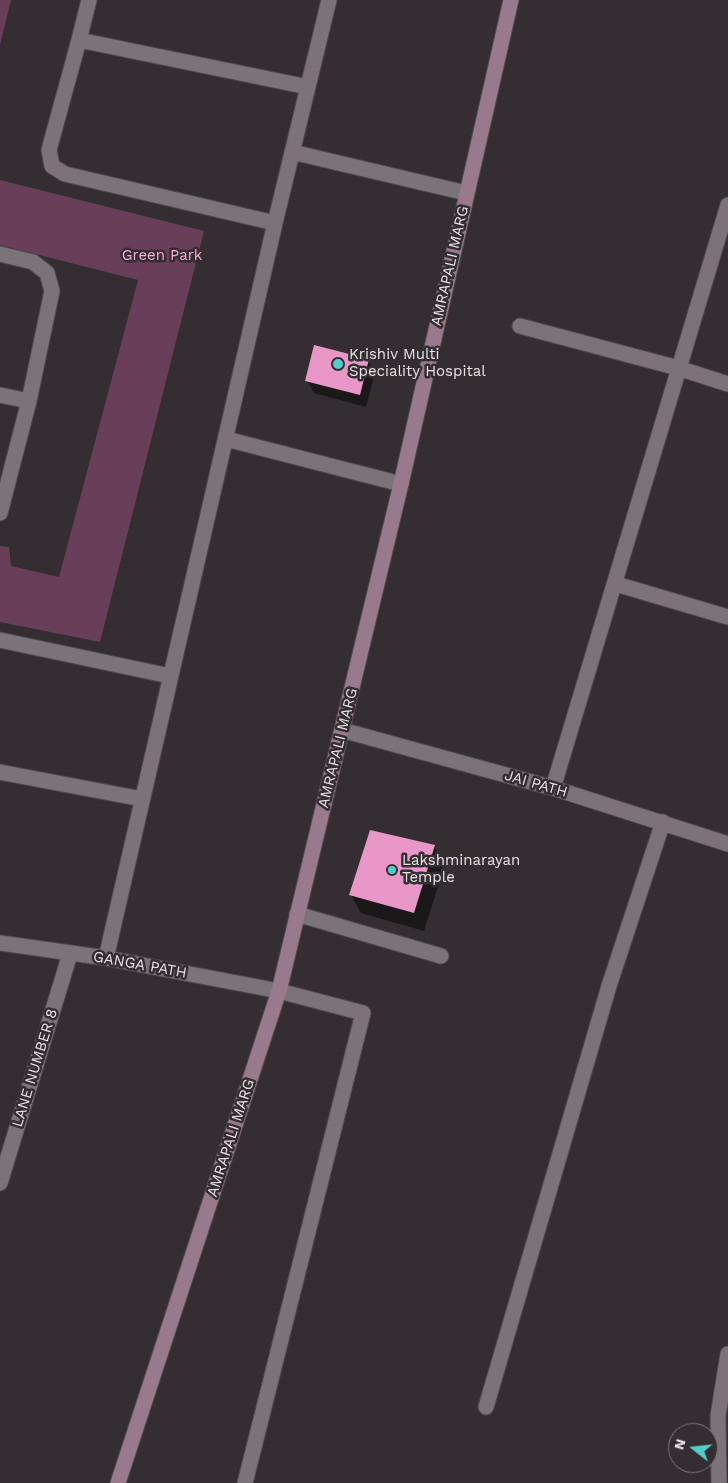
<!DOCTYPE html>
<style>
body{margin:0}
#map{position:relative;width:728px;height:1483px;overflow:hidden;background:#342d31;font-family:"Work Sans",sans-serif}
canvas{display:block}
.north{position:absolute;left:668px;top:1423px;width:50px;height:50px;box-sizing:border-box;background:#342d31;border:1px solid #7c7679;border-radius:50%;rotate:286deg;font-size:14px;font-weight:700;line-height:20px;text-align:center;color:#e8e3e5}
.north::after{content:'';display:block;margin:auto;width:18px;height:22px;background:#53cdca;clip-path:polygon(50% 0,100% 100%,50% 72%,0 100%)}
</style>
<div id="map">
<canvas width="728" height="1483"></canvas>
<div class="north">N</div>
</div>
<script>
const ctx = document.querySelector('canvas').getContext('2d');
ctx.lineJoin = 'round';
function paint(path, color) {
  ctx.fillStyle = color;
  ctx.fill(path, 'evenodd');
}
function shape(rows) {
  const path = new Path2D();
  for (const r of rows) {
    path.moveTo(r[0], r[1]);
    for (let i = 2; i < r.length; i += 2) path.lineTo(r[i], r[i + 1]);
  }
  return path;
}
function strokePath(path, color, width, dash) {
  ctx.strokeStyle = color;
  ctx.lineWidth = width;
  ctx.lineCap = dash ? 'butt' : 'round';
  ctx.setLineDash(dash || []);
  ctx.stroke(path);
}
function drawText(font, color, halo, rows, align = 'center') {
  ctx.font = font + ' "Work Sans",sans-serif';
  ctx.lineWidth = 5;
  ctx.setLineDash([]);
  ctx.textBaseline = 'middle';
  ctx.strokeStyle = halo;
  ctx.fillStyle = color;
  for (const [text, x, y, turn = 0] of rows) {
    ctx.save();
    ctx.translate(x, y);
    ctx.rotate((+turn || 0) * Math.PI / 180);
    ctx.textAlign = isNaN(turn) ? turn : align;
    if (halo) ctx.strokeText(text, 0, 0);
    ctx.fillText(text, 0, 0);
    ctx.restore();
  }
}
const green = shape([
 [0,0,11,0,0,45],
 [0,180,204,231,100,642,0,622,0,546,9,547,11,566,59,577,138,280,0,245]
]);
const shadow = shape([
 [368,360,375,373,366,407,314,393,307,381],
 [434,846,445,864,424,931,361,913,351,895]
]);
const building = shape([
 [314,345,369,359,360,395,305,381],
 [370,830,435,845,414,913,349,895]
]);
const street = shape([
 [89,0,79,40,49,150,52,166,65,174,275,223],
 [79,40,308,87],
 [292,152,466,193],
 [0,254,33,262,47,273,52,291,29,401,0,513],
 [520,326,678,368,728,384],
 [0,395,29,401],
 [226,439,401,484],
 [616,584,728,617],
 [0,640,170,676],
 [342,730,553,788,728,844],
 [0,772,142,799],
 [553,788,728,205],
 [297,914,441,956],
 [0,943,106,958,279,991,363,1013,245,1483],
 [106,958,275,223,329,0],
 [0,1183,70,954],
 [486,1407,609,986,663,822],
 [719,1483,718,1416,728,1354]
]);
const secondary = shape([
 [118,1483,279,991,401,484,511,0]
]);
const markers = [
 [338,364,6,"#53cdca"],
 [392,870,5,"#53cdca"]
];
const parkNames = [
 ["Green Park",162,256]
];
const streetNames = [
 ["AMRAPALI MARG",450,266,-77],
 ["AMRAPALI MARG",338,748,-76],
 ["JAI PATH",536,784,16],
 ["GANGA PATH",140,965,10],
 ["LANE NUMBER 8",35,1068,-73],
 ["AMRAPALI MARG",231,1138,-72]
];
const poiNames = [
 ["Krishiv Multi",349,355],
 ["Speciality Hospital",349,372],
 ["Lakshminarayan",402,861],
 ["Temple",402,878]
];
paint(green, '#693e59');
paint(shadow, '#0007');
paint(building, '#e997c9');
strokePath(street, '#504b4e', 17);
strokePath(secondary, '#504b4e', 17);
strokePath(street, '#7b7377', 15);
strokePath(secondary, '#99798c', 15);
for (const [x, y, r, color] of markers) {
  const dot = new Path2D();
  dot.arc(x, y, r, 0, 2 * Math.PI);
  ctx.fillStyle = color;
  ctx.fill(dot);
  strokePath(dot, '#342d31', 2);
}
drawText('15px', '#fda9dc', '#342d31', parkNames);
drawText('15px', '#e8e3e5', '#342d31', streetNames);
drawText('15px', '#e8e3e5', '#342d31', poiNames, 'left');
</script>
